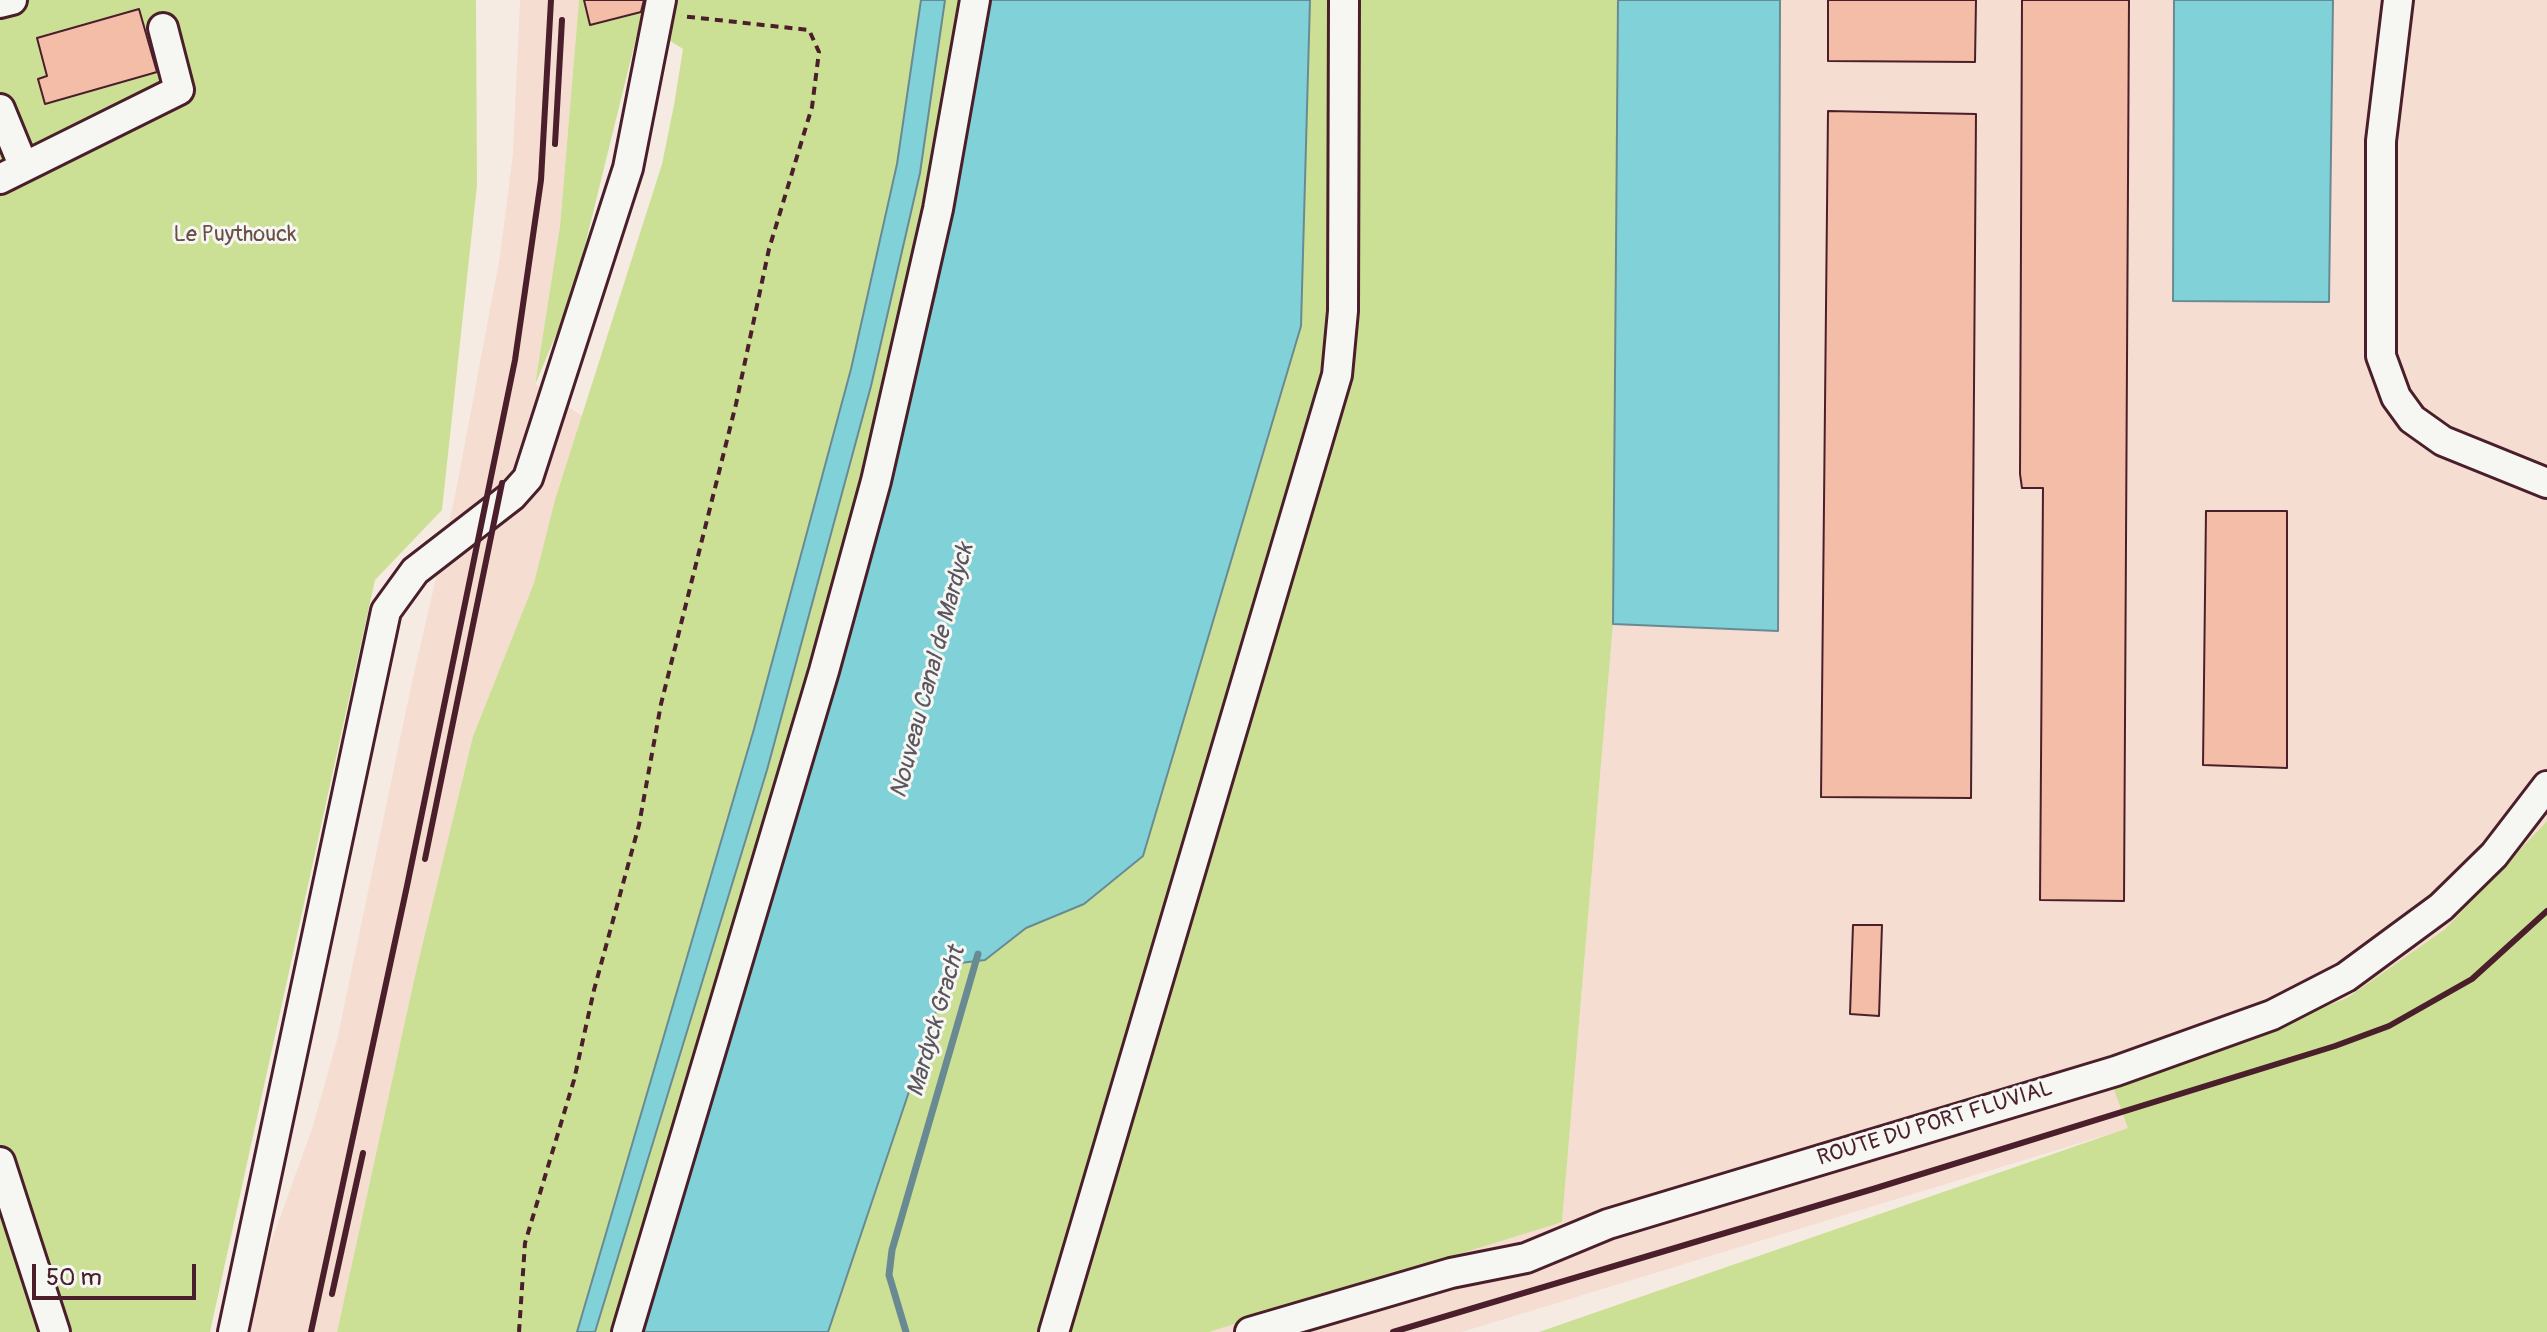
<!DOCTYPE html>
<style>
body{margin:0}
#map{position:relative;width:2547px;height:1332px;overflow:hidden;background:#f6ebe3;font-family:Pangolin,sans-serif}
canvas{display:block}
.scale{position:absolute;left:32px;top:1264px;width:164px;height:36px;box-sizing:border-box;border:4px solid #4a1f2b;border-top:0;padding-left:10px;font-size:24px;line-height:28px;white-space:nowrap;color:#4a1f2b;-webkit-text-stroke:6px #f6f6f2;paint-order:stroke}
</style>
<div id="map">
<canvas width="2547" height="1332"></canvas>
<div class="scale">50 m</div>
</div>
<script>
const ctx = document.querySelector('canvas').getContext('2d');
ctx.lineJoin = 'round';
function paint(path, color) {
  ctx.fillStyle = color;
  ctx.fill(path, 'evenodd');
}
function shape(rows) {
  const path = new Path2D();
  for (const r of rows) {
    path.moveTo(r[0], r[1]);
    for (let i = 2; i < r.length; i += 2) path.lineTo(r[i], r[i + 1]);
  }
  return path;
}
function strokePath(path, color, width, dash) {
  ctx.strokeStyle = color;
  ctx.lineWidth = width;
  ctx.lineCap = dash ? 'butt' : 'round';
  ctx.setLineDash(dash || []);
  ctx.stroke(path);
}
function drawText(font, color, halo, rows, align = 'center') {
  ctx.font = font + ' Pangolin,sans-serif';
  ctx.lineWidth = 6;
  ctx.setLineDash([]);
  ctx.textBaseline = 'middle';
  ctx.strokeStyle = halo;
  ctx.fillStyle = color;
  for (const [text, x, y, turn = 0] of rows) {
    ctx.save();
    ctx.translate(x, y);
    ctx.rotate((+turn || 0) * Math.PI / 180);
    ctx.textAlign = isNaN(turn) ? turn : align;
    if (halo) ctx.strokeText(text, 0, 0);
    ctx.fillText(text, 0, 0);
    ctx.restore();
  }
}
const built = shape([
 [520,0,579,0,560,226,535,384,582,416,534,583,473,736,416,971,337,1332,245,1332,258,1278,312,1129,337,1040,412,682,455,496,500,256,513,153],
 [1780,0,2174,0,2173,301,2329,302,2333,0,2547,0,2547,821,2445,929,2347,998,2113,1087,2129,1128,1462,1332,1209,1332,1562,1221,1613,624,1778,630]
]);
const green = shape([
 [0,0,476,0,477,185,442,510,375,580,210,1332,0,1332],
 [579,0,921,0,897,164,851,369,754,729,577,1332,337,1332,416,971,473,736,534,583,555,500,662,164,674,105,683,49,640,22,573,294,535,385,560,226],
 [945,0,989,0,936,291,868,568,642,1332,595,1332,767,770,871,386,920,173],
 [1310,0,1618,0,1613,624,1562,1222,1209,1332,828,1332,952,964,985,960,1026,928,1084,904,1143,856,1301,326],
 [2547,821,2547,1332,1539,1332,2128,1128,2113,1087,2347,998,2445,929]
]);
const water = shape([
 [921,0,945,0,920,173,871,386,767,770,595,1332,577,1332,754,729,851,369,897,164,921,0],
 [989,0,1310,0,1301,326,1143,856,1084,904,1026,928,985,960,952,964,828,1332,642,1332,868,568,936,291,989,0],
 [1618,0,1780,0,1778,631,1613,624,1618,0],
 [2174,0,2333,0,2329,302,2173,301,2174,0]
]);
const stream = shape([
 [906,1332,889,1275,892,1250,978,954]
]);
const building = shape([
 [584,0,644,0,641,12,590,25,584,0],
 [1828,0,1976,0,1975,62,1828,61,1828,0],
 [2022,0,2129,0,2124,901,2040,900,2043,488,2022,488,2020,474,2022,0],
 [139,9,157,72,45,104,38,79,47,76,37,38,139,9],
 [1828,111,1976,114,1971,798,1821,797,1828,111],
 [2206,511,2287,511,2287,768,2203,765,2206,511],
 [1853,925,1882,925,1879,1016,1850,1014,1853,925]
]);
const path = shape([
 [519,1332,525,1243,574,1080,594,990,639,825,661,704,736,404,769,249,812,107,819,52,809,30,681,16]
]);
const minor = shape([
 [2398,0,2381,141,2381,356,2396,397,2412,419,2443,441,2547,483],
 [0,3,12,0],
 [0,109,23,165],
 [0,179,179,90,163,28],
 [0,1162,55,1332],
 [233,1332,386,611,415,571,512,496,528,478,628,168,661,0],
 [627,1332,824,671,876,481,938,209,975,0],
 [1054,1332,1337,375,1343,311,1344,0],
 [1250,1332,1451,1273,1526,1258,1608,1224,2116,1071,2272,1015,2346,977,2441,907,2494,855,2547,786]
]);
const rail = shape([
 [555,144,562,20],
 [425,859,502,483],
 [332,1294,363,1153],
 [311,1332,407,886,515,360,541,180,551,0],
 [1393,1332,1873,1189,2335,1046,2389,1026,2472,979,2547,911]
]);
const parkNames = [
 ["Le Puythouck",235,235]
];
const streetNames = [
 ["ROUTE DU PORT FLUVIAL",1935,1124,-17]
];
const waterNames = [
 ["Nouveau Canal de Mardyck",933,671,-75],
 ["Mardyck Gracht",937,1022,-74]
];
paint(built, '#f5ddd1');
paint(green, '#cce095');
paint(water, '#80d2d8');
strokePath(water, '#6a8a93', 2);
strokePath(stream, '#6a8a93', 7);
paint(building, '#f4bda8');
strokePath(building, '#4a1f2b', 2);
strokePath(minor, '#4a1f2b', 34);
strokePath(path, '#4a1f2b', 4, [8, 6]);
strokePath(minor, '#f6f6f2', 28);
strokePath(rail, '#4a1f2b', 6);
drawText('22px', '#6a4f46', '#f6f6f2', parkNames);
drawText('22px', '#4a1f2b', '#f6f6f2', streetNames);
drawText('italic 24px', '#5a555f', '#f6f6f2', waterNames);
</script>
